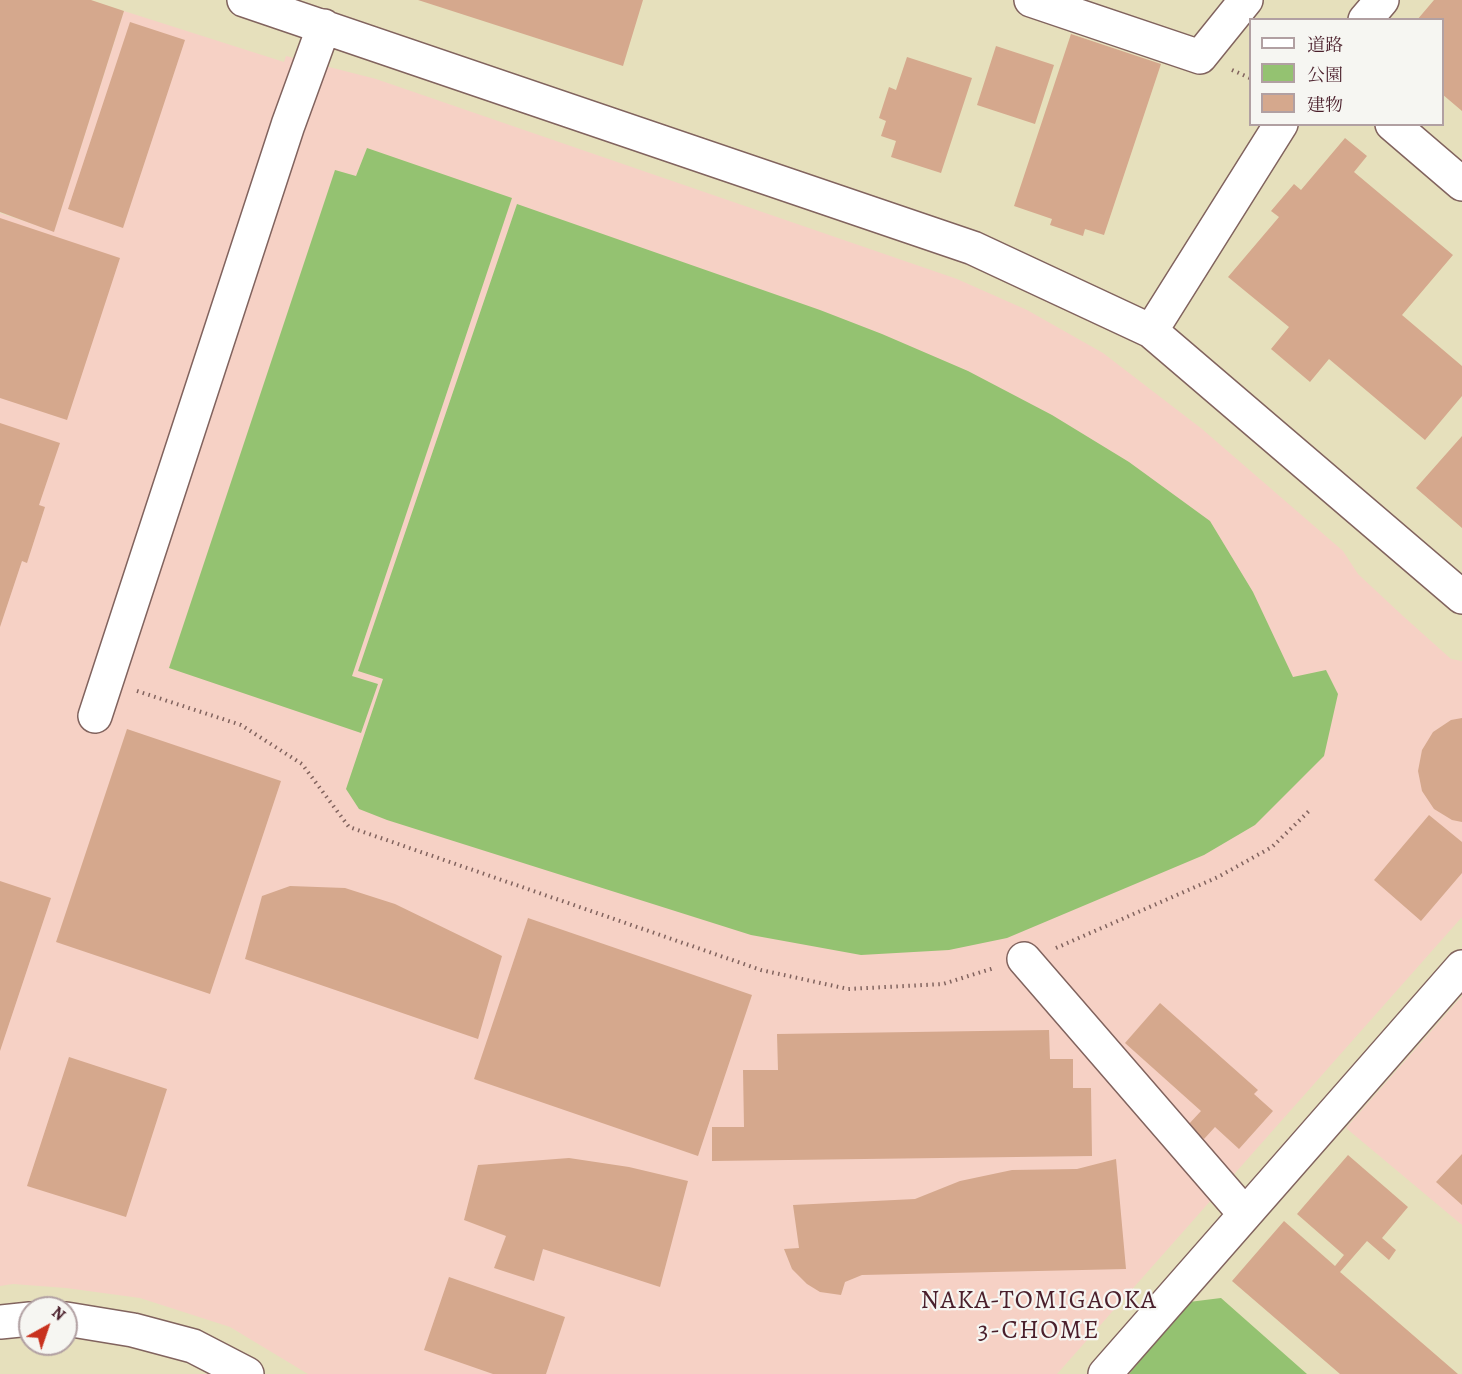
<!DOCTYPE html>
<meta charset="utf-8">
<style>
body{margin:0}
#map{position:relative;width:1462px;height:1374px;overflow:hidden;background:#e6e0bc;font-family:Alegreya,"Noto Serif JP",serif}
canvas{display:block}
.legend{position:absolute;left:1249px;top:18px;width:195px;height:108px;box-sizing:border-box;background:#f6f6f2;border:2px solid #b1a0a2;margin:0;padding:8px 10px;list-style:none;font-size:18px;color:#4a1f2b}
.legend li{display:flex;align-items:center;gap:12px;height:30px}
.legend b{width:30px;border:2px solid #b1a0a2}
.north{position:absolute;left:18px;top:1296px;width:60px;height:60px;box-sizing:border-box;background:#f6f6f2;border:2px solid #b1a0a2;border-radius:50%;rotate:40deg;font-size:16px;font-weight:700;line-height:24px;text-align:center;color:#4a1f2b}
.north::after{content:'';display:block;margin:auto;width:21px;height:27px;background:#c8321e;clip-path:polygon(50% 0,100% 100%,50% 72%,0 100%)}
</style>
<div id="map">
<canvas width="1462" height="1374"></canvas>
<ul class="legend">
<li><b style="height:8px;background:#fff"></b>道路</li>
<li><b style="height:16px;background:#94c271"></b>公園</li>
<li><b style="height:16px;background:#d5a88d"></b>建物</li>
</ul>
<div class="north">N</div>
</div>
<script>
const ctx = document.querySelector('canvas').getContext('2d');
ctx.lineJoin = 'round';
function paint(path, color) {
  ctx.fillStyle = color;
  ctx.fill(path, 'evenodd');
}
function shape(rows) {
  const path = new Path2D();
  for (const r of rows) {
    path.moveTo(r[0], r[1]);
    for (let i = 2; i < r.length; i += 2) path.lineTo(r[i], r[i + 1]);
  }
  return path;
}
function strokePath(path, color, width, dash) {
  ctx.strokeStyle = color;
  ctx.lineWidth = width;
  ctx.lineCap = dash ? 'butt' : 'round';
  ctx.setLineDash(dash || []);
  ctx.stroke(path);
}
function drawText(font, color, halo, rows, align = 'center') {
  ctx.font = font + ' Alegreya,serif';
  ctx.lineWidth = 4.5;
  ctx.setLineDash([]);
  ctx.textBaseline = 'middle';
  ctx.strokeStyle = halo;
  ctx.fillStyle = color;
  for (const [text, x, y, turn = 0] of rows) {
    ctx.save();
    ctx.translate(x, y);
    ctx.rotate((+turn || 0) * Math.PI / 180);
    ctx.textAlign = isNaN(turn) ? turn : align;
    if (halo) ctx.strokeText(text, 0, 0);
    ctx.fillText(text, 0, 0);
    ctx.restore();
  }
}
const built = shape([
 [124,11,284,62,286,56,376,79,957,279,1027,310,1103,353,1202,429,1343,551,1358,574,1403,616,1451,659,1462,661,1462,917,1057,1374,308,1374,230,1327,140,1298,66,1288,13,1284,0,1286,0,213,54,231],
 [1462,996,1462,1225,1346,1128]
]);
const green = shape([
 [367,148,512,198,352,676,378,684,361,733,169,668,335,170,356,176],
 [517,204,820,310,882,334,968,371,1052,415,1129,462,1210,521,1253,592,1293,677,1326,670,1338,694,1324,756,1255,825,1204,855,1007,938,949,950,861,955,751,935,387,820,359,809,346,789,383,679,358,671],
 [1221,1298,1307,1374,1129,1374,1189,1302]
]);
const building = shape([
 [0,0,91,0,124,11,54,232,0,212],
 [418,0,643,0,623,66],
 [1434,0,1462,0,1462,111,1442,94,1442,20,1417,20],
 [130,22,185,40,123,228,68,209],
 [1071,34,1161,64,1104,235,1085,229,1083,236,1050,225,1052,219,1014,206],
 [996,46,1054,65,1035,124,977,105],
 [907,57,972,78,941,173,891,157,896,141,881,136,886,121,879,118,889,87,896,90],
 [1345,138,1367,156,1354,172,1453,255,1402,315,1462,366,1462,396,1425,440,1329,359,1310,382,1271,349,1289,327,1228,277,1279,217,1271,211,1294,184,1301,190],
 [0,218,120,258,67,420,0,398],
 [0,423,60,443,39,505,45,507,27,563,22,561,0,627],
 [1462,436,1462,528,1416,488],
 [1462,718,1462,822,1452,820,1434,809,1422,791,1418,771,1422,750,1433,732,1451,720],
 [127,729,281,781,210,994,56,942],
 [1429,815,1462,842,1462,873,1421,921,1374,880],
 [0,881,51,898,0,1051],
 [290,886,345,888,395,904,502,956,478,1039,245,959,262,896],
 [528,918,752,995,698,1156,474,1079],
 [1160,1003,1258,1090,1254,1094,1273,1111,1239,1149,1215,1127,1204,1139,1188,1125,1201,1111,1125,1043],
 [1049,1030,1050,1059,1073,1059,1073,1088,1091,1088,1092,1156,712,1161,712,1127,744,1127,743,1070,778,1070,777,1034],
 [69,1057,167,1089,126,1217,27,1186],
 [1462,1154,1462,1205,1436,1182],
 [1348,1155,1408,1207,1382,1238,1396,1250,1389,1260,1367,1241,1340,1272,1458,1374,1340,1374,1232,1281,1284,1221,1335,1266,1344,1255,1297,1214],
 [569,1158,629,1167,688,1181,660,1287,543,1249,534,1281,494,1268,506,1236,464,1220,478,1165],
 [1116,1159,1126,1269,862,1275,845,1282,841,1295,820,1292,807,1284,792,1269,784,1249,799,1248,793,1205,915,1199,960,1181,1012,1170,1077,1169],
 [449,1277,565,1317,546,1374,493,1374,424,1350]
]);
const path = shape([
 [1232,70,1250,78],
 [137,691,241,725,302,764,349,827,761,970,848,989,943,984,994,968],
 [1056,948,1218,877,1272,847,1309,811]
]);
const minor = shape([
 [244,0,973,248,1151,331,1462,597],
 [1031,0,1200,57,1246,0],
 [1365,20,1382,0],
 [1392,124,1462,184],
 [1151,331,1281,124],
 [95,716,288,125,324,26],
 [1024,959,1244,1213],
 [66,1319,133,1330,193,1346,247,1374],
 [0,1322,30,1319],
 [1105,1374,1462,967]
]);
const neighbourhoodNames = [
 ["NAKA-TOMIGAOKA",1039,1302],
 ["3-CHOME",1039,1332]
];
paint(built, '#f6d1c5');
paint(green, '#94c271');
paint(building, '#d5a88d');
strokePath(minor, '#81635e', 36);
strokePath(path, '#81635e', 4, [1.5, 4.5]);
strokePath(minor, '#fff', 33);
ctx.letterSpacing = '1.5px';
drawText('26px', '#4a1f2b', '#f6f6f2', neighbourhoodNames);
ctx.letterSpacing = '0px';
</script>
